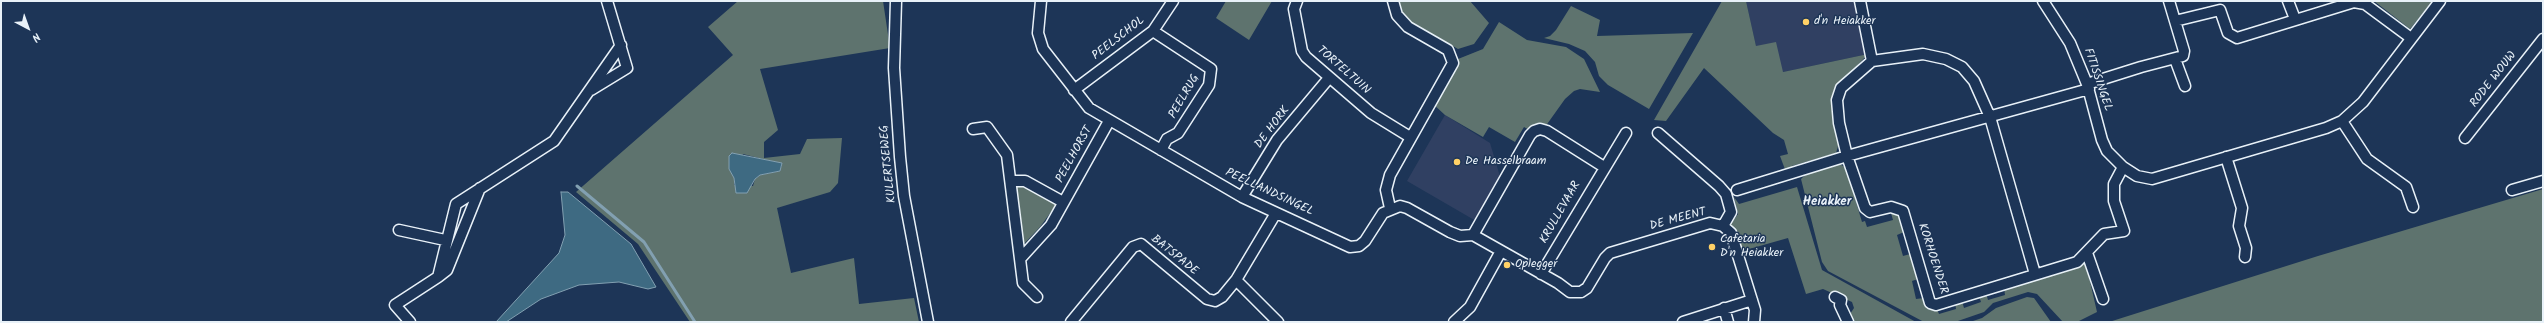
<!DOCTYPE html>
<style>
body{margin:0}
#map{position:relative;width:2544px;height:323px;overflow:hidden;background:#1d3557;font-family:Kalam,sans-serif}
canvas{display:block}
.frame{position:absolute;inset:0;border:2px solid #e8f1f8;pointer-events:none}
.north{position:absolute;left:8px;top:8px;width:40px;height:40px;-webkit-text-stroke:3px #1d3557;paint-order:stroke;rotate:139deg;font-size:11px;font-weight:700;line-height:16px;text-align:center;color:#e8f1f8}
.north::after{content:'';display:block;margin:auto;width:14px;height:18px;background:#e8f1f8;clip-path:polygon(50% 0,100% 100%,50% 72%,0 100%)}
</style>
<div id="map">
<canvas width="2544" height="323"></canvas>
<div class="frame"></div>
<div class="north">N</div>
</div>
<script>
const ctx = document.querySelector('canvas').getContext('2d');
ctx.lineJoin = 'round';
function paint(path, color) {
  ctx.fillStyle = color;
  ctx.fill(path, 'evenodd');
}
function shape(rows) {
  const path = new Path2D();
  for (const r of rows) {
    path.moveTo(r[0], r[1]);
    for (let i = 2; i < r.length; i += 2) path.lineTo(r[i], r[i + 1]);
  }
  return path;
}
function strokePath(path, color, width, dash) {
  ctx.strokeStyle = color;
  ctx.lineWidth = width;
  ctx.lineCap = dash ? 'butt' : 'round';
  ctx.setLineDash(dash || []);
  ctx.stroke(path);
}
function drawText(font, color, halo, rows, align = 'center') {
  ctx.font = font + ' Kalam,sans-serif';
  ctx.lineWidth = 3;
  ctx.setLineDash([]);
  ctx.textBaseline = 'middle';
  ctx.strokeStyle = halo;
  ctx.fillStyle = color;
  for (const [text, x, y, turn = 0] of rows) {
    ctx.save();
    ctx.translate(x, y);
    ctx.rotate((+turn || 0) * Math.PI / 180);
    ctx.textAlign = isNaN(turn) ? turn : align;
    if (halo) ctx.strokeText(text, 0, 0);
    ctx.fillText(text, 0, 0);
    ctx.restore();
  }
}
const built = shape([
 [1746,1,1856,1,1868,54,1783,72,1756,46],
 [1445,115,1490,143,1501,180,1476,221,1407,181]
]);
const green = shape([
 [738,1,883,1,890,48,760,69,778,130,764,142,764,158,800,154,807,139,842,138,838,183,830,192,777,208,791,273,854,258,859,304,914,298,919,322,690,322,638,244,576,192,733,55,708,27],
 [743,154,782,164,780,171,760,175,755,179,753,186,734,185,734,178],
 [1226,1,1272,1,1249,40,1216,18],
 [1396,1,1470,1,1489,23,1474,44,1458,49,1404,18,1399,13],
 [1722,1,1746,1,1756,46,1776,42,1783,72,1868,54,1840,84,1833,104,1833,121,1839,143,1836,153,1792,166,1792,170,1786,172,1780,156,1788,154,1784,140,1773,133,1704,68,1666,121,1654,120],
 [2374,1,2433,1,2410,29],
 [1571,6,1600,20,1597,36,1693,33,1649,109,1608,85,1599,76,1595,62,1585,51,1569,44,1544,38,1550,36,1556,30],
 [1499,22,1527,40,1566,47,1584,59,1600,92,1580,89,1574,91,1565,99,1545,127,1531,131,1524,127,1515,142,1489,127,1483,137,1445,115,1433,104,1458,59,1483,49],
 [1840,164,1846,168,1862,222,1865,221,1867,227,1893,220,1891,213,1898,215,1904,232,1897,235,1903,256,1910,254,1918,279,1912,281,1916,299,1924,298,1937,309,1939,314,1956,309,1955,303,1962,301,1964,308,1981,302,1979,296,1986,293,1988,300,2005,295,2004,288,2081,263,2086,264,2097,312,2077,322,2063,322,2037,294,2028,292,1993,303,1984,312,1955,322,1924,322,1828,271,1822,262,1801,179,1808,172,1831,165],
 [1016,186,1027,186,1056,205,1040,227,1023,245],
 [1797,187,1822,270,1916,322,1852,322,1850,314,1854,308,1852,302,1823,289,1806,294,1788,238,1742,251,1729,227,1738,214,1734,197,1739,204],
 [2543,189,2543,322,2109,322,2318,256],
 [2027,297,2034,298,2051,322,1970,322,1982,318,1996,308]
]);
const water = shape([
 [732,153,782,163,780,171,760,175,755,179,747,193,736,193,734,178,729,169,729,156,732,153],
 [561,192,568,192,631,244,656,287,648,289,619,282,579,285,541,299,506,322,496,322,559,253,565,235,561,192]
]);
const stream = shape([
 [577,186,644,242,695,322]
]);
const street = shape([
 [896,1,894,68,900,157,904,196,928,322],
 [1041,1,1038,33,1043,49,1089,108,1242,197,1350,247,1359,246,1365,241,1383,213,1400,206,1407,208,1450,232,1460,236,1473,235,1558,283,1570,292,1581,292,1587,288,1605,258,1610,253,1710,223,1723,226,1731,212,1726,194,1719,186,1658,133],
 [1297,1,1294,9,1302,51,1306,57,1371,113,1410,137],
 [1860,1,1872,61],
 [2043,1,2070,43,2087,84,2102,140,2107,151,2123,167,2137,176,2152,179,2326,128,2342,121,2363,102,2440,1],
 [2288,1,2295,19],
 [2175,21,2220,10,2228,33,2237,38,2354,2,2365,4,2411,38],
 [1153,31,1211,69,1209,85,1178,133,1167,139,1161,150],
 [2175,59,2185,86],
 [2087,84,2141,67,2183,56,2184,51,2169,1],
 [591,90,627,68,607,1],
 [1074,90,1153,31,1173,1],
 [2342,121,2367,159,2406,187,2413,207],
 [973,129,987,127,1007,155,1023,283,1037,297],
 [2465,138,2543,39],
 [2226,157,2242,208,2239,226,2246,248,2245,257],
 [1011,181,1025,181,1063,202],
 [1737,190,1847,156,2089,89],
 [2512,190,2543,181],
 [1242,197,1277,140,1329,78],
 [1390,208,1386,190,1390,175,1453,63,1448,50,1408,27,1397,15,1393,1],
 [1276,213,1236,280,1278,322],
 [1723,226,1731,233,1755,310,1754,322],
 [399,230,445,240],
 [1473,235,1530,135,1534,131,1540,129,1547,131,1604,167],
 [2087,253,2103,299],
 [1021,258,1051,225,1109,121],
 [1541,274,1626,133],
 [2035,274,1990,117,1974,81,1962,67,1946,59,1923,54,1872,61,1841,88,1837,100,1839,123,1847,156,1865,208,1870,212,1891,207,1903,211,1928,296,1930,303,1936,305,2077,262,2104,234,2124,231,2114,201,2114,184,2123,167],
 [438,277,447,270,480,188],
 [1835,297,1841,300,1840,305,1848,322],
 [1724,308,1728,322],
 [410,322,395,305,438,277,456,204,554,141,621,45],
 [1071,322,1133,247,1141,244,1207,299,1215,301,1222,297,1236,280],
 [1454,322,1470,307,1501,251],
 [1683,322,1752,300]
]);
const markers = [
 [1806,22,4,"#ffd166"],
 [1457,162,4,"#ffd166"],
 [1712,247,4,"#ffd166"],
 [1507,265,4,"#ffd166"]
];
const poiNames = [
 ["d'n Heiakker",1814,22],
 ["De Hasselbraam",1465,162],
 ["Cafetaria",1720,240],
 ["D'n Heiakker",1720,254],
 ["Oplegger",1515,265]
];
const streetNames = [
 ["PEELSCHOL",1119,39,-38],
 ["TORTELTUIN",1343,71,41],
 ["FITISSINGEL",2097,80,71],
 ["RODE WOUW",2494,80,-52],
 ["PEELRUG",1185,97,-60],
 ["DE HORK",1273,128,-53],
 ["PEELHORST",1075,155,-61],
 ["KULERTSEWEG",889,164,-96],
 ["PEELLANDSINGEL",1269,193,25],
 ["KRULLEVAAR",1561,213,-60],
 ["DE MEENT",1678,220,-15],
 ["BATSPADE",1174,256,39],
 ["KORHOENDER",1932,259,72]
];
const neighbourhoodNames = [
 ["Heiakker",1827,203]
];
paint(built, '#304062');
paint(green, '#5e736e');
paint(water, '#3e6a82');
strokePath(water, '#82a0b1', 1);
strokePath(stream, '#82a0b1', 3);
strokePath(street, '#e8f1f8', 13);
strokePath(street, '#1d3557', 10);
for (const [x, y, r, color] of markers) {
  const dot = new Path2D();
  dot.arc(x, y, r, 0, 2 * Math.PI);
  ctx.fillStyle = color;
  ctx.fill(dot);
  strokePath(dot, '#1d3557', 1.5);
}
drawText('12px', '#e8f1f8', '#1d3557', poiNames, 'left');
drawText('12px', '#e8f1f8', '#1d3557', streetNames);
drawText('bold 13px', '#e8f1f8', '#1d3557', neighbourhoodNames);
</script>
